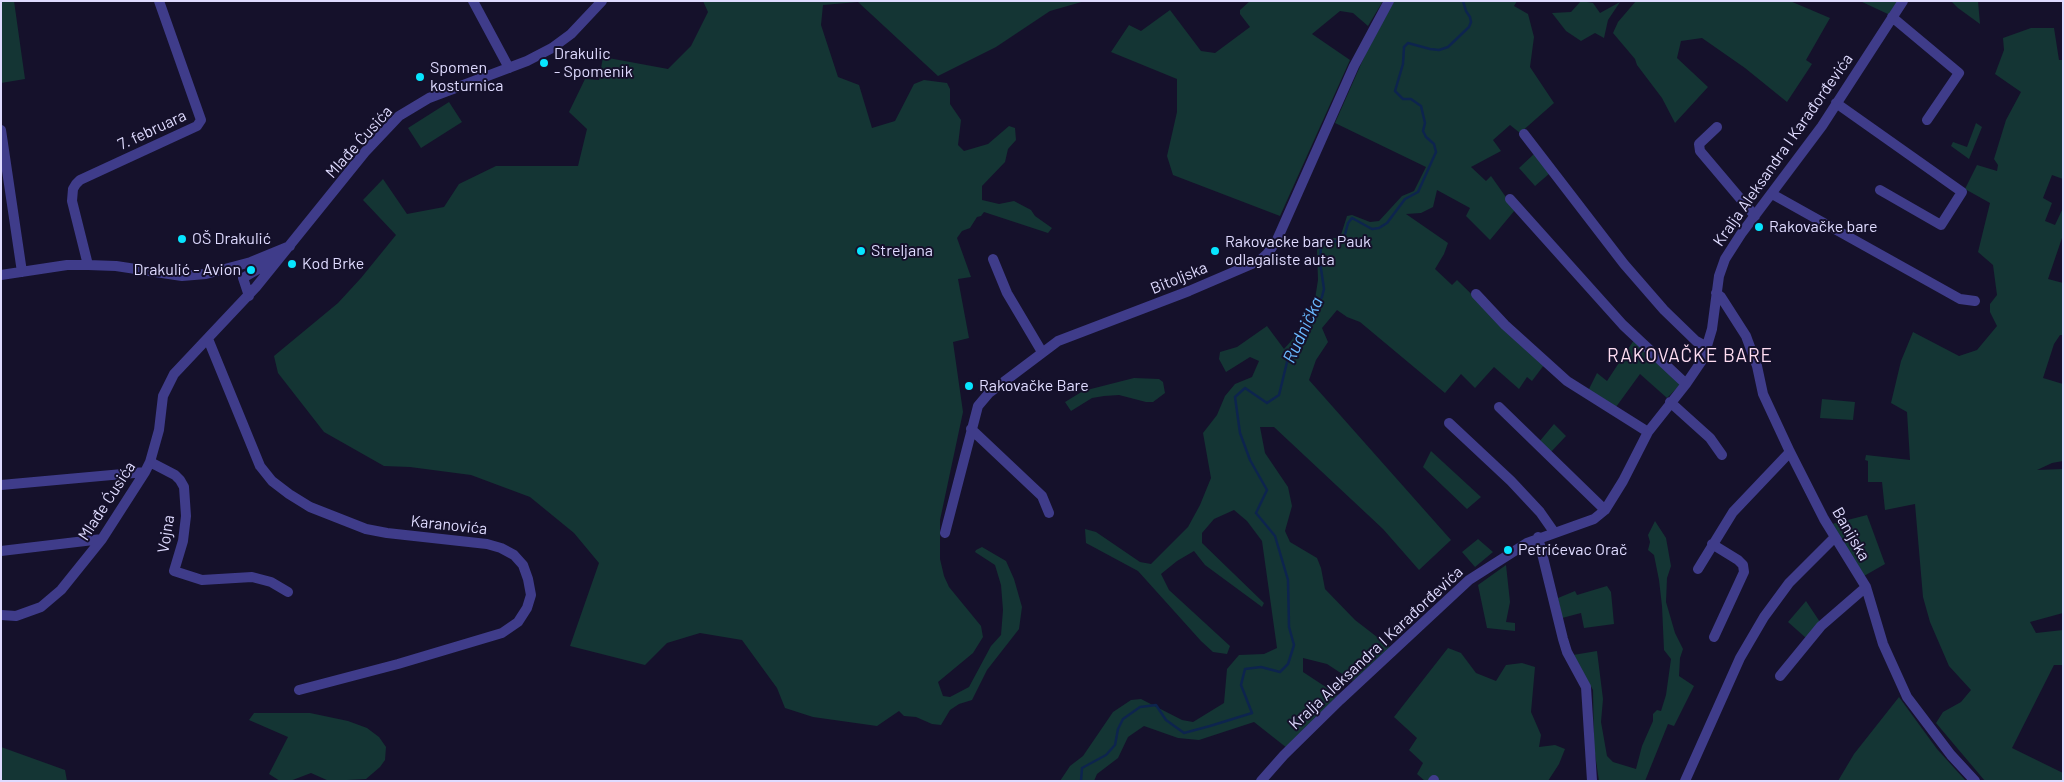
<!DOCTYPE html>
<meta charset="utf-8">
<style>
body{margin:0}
#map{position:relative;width:2064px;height:782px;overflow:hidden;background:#15112b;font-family:Barlow,sans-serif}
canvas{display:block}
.frame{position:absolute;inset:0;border:2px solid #dfdbff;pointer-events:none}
</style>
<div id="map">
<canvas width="2064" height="782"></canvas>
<div class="frame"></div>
</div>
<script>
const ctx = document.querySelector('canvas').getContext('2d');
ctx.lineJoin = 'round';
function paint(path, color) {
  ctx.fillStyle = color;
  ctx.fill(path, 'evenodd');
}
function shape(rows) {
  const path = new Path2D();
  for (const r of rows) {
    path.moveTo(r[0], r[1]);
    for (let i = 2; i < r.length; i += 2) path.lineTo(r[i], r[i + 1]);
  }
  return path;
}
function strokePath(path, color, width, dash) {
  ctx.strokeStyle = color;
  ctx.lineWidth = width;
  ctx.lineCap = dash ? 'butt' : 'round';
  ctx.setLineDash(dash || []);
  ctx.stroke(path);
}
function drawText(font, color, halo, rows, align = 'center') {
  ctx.font = font + ' Barlow,sans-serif';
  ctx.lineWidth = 4;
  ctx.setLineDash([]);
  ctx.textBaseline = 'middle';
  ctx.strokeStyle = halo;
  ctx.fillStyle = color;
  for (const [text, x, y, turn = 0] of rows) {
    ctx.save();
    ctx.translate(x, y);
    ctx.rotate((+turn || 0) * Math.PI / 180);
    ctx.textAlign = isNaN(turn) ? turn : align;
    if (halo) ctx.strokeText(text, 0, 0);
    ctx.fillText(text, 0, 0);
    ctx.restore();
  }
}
const green = shape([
 [1,1,14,1,25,79,1,83],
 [703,1,1085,1,1050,11,996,47,938,76,858,2,823,5,821,25,838,77,859,85,872,128,895,121,914,84,924,80,947,83,950,89,950,104,961,120,958,145,964,151,988,144,1009,126,1015,128,1016,140,1008,149,1005,162,982,186,982,200,999,204,1014,201,1031,210,1035,216,1052,228,1048,233,984,212,981,216,977,217,970,228,962,231,957,238,971,277,958,279,969,338,953,342,963,412,940,520,940,559,944,576,949,587,981,626,983,637,973,653,938,682,943,696,950,697,969,687,991,646,1001,635,1003,610,1001,585,995,565,975,552,976,550,982,547,1006,561,1014,579,1022,607,1019,629,987,670,972,700,959,704,950,710,941,725,932,724,916,717,904,716,899,711,877,726,813,717,785,708,777,688,742,640,700,633,667,643,645,665,570,646,599,563,574,533,530,497,471,475,410,467,384,466,324,432,278,373,274,356,338,303,361,278,396,235,363,200,383,179,407,214,444,207,459,184,496,166,578,166,587,129,569,112,585,79,599,80,603,57,668,69,691,46,708,12],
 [1250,1,1383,1,1368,26,1353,13,1340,11,1312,34,1350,60,1280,216,1173,175,1167,156,1177,112,1177,79,1111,52,1129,25,1141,31,1170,10,1201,51,1215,53,1250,27,1240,14,1240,10],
 [1394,1,1517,1,1514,6,1528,14,1534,37,1530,67,1554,103,1520,133,1510,125,1493,140,1501,151,1471,167,1486,181,1491,176,1515,210,1490,240,1466,216,1470,208,1437,190,1433,207,1421,213,1406,214,1448,243,1444,254,1435,269,1452,285,1457,280,1544,365,1532,381,1527,377,1519,389,1494,367,1475,388,1461,374,1445,393,1360,322,1347,317,1337,310,1322,328,1328,342,1316,360,1309,380,1451,540,1419,570,1383,529,1274,427,1260,427,1265,453,1288,487,1292,506,1285,531,1290,542,1317,558,1321,568,1325,589,1355,620,1390,647,1353,681,1327,664,1303,658,1303,672,1338,695,1287,748,1254,722,1199,740,1178,738,1144,726,1128,737,1118,758,1097,774,1094,781,1060,781,1070,766,1083,756,1113,712,1131,700,1141,699,1182,720,1193,722,1224,703,1227,669,1239,655,1264,654,1277,648,1262,541,1247,521,1234,510,1214,519,1202,533,1202,543,1264,603,1262,607,1205,565,1194,551,1177,561,1161,574,1169,590,1230,646,1227,654,1213,652,1201,641,1138,571,1086,543,1085,529,1096,532,1140,562,1151,564,1188,527,1200,505,1211,478,1203,433,1217,415,1225,396,1235,384,1252,377,1259,361,1250,357,1226,372,1219,359,1220,352,1237,347,1267,326,1284,349,1292,340,1315,299,1318,280,1317,250,1323,241,1326,238,1340,238,1347,216,1352,215,1370,222,1379,221,1402,196,1414,191,1426,167,1335,123,1365,55],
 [1581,1,1593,3,1600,13,1620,2,1608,20,1604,38,1595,33,1581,41,1566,31,1552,13,1571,12],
 [1636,1,1790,1,1830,18,1806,60,1812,64,1787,102,1745,68,1702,38,1681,41,1677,58,1708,87,1675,123,1662,98,1637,65,1635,59,1613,33,1618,22],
 [1860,1,1898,1,1890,15],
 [1951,1,1978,1,1980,24,1958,8],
 [2031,28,2054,28,2059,60,2063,60,2063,179,2052,175,2043,198,2052,203,2045,221,2055,225,2063,208,2063,235,2048,279,2063,283,2063,335,2060,335,2054,344,2043,378,2063,384,2063,461,2052,463,2037,470,2063,469,2063,613,2030,622,2036,633,2063,630,2063,665,2054,665,2012,748,2063,773,2063,781,1985,781,1936,723,1943,712,1961,702,1971,690,1949,666,1930,622,1923,597,1915,504,1885,510,1882,482,1868,482,1868,461,1865,460,1866,455,1910,460,1907,412,1891,403,1901,361,1913,332,1959,356,1977,350,1997,326,1990,312,1990,304,1997,295,1993,265,1978,252,1990,203,1965,189,1977,165,1997,171,1998,165,1994,159,2006,120,2021,92,1995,74,2004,50,2003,38],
 [449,102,462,122,421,148,408,128],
 [1976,123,1982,127,1969,159,1951,146,1953,142,1967,147],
 [1534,154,1550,173,1535,186,1519,168],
 [1634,340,1681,384,1667,398,1640,374,1616,407,1588,391,1597,373,1607,381],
 [1134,378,1159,379,1163,382,1165,393,1153,402,1146,402,1119,395,1104,396,1092,398,1071,411,1065,402,1083,391],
 [1822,399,1855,402,1853,420,1820,418],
 [1554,424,1566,436,1550,453,1539,442],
 [1431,451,1481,497,1467,509,1423,467],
 [1867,515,1885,564,1864,576,1832,524],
 [1655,521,1666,538,1671,566,1667,578,1666,602,1675,633,1683,649,1680,658,1679,676,1694,686,1674,726,1668,724,1645,781,1599,781,1594,747,1593,690,1573,655,1597,651,1603,699,1601,722,1607,756,1613,762,1636,769,1642,746,1653,721,1653,714,1657,710,1661,711,1666,695,1671,659,1664,650,1662,606,1659,580,1654,555,1648,550,1650,542,1648,535],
 [1478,539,1493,552,1475,567,1462,552],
 [1506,565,1510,602,1506,622,1515,623,1515,631,1487,628,1478,585],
 [1607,586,1611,592,1614,624,1584,628,1581,613,1562,618,1558,598,1575,591,1577,595],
 [1806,601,1820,622,1806,638,1788,622],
 [1448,648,1461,653,1476,673,1496,681,1506,665,1522,663,1535,667,1531,712,1541,735,1539,747,1555,745,1565,749,1559,764,1548,781,1425,781,1417,774,1423,763,1409,750,1417,738,1394,717],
 [1899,697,1937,749,1966,781,1838,781,1854,754],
 [254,713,310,713,348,721,367,728,379,737,386,747,385,760,380,767,366,779,329,781,311,773,290,781,280,781,269,774,288,737,249,720],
 [1,747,65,770,67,781,1,781]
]);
const stream = shape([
 [1081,781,1082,768,1106,755,1115,745,1118,729,1123,719,1140,707,1156,705,1166,720,1184,733,1210,726,1252,713,1241,685,1245,669,1261,667,1280,672,1288,664,1294,645,1289,627,1288,580,1275,536,1256,513,1267,490,1250,460,1240,433,1235,397,1245,388,1267,403,1279,395,1288,358,1322,297,1324,289,1320,262,1321,246,1325,242,1341,241,1344,238,1348,223,1352,218,1372,229,1379,228,1387,223,1405,199,1418,192,1436,152,1434,144,1426,137,1423,131,1425,123,1421,106,1411,99,1403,99,1395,91,1403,64,1404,47,1408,43,1430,49,1439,50,1448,47,1469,27,1471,22,1470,17,1466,11,1463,1]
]);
const minor = shape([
 [473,1,509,68],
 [1892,17,1959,73,1927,120],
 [1836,103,1962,192,1941,225,1880,190],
 [1717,127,1699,144,1700,151,1755,216],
 [1,130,22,272],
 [1524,134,1624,264,1664,310,1696,341,1707,347],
 [1772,194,1960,299,1975,301],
 [1510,199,1623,325,1686,384],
 [993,259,1007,293,1042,352],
 [88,265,72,201,73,189,76,184,80,180,197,126,201,120,159,1],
 [1,275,67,265,88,265,116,266,182,276,206,274,251,262,290,246],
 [1716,293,1721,297,1746,336,1757,366,1763,394,1790,452,1824,519,1866,587,1883,644,1907,697,1951,755,1975,781],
 [1476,294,1505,325,1567,381,1648,432],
 [249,296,243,278,277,258],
 [208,339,260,466,272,481,289,494,310,507,366,529,387,533,487,544,501,548,514,555,523,565,528,579,531,595,527,608,518,622,502,633,398,664,299,690],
 [1670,402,1710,438,1722,455],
 [1499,407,1605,510],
 [1449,423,1511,481,1540,512,1554,532],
 [971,429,1042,496,1049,513],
 [150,462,175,475,180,480,184,487,186,516,183,541,174,571,202,580,252,577,271,582,288,592],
 [1,485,145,472],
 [945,533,978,406,989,393,1058,341,1189,291,1259,261,1267,254,1276,242,1354,66,1389,1],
 [1538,537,1563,639,1567,652,1586,687,1592,781],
 [1712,544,1738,560,1743,565,1744,572,1714,637],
 [1,551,102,539],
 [1698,569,1733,512,1790,452],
 [1,615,16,616,41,607,61,590,102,539,145,472,150,462,159,430,163,396,174,374,256,287,365,152,399,116,429,98,527,61,552,48,571,34,602,1],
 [1780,676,1821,626,1866,587],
 [1261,781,1284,755,1340,700,1469,580,1527,543,1594,519,1605,510,1623,481,1648,432,1686,384,1703,359,1712,329,1719,276,1725,259,1741,234,1822,126,1903,1],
 [1433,781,1434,780],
 [1685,781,1740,658,1764,617,1789,583,1835,537]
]);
const markers = [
 [544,63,5,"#07e5ff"],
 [420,77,5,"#07e5ff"],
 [1759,227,5,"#07e5ff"],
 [182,239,5,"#07e5ff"],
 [861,251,5,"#07e5ff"],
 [1215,251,5,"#07e5ff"],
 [292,264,5,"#07e5ff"],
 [251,270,5,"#07e5ff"],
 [969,386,5,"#07e5ff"],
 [1508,550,5,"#07e5ff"]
];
const poiNames = [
 ["Drakulic",554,54],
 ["- Spomenik",554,72],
 ["Spomen",430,68],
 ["kosturnica",430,86],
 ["Rakovačke bare",1769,227],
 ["OŠ Drakulić",192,239],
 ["Rakovacke bare Pauk",1225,242],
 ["odlagaliste auta",1225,260],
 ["Streljana",871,251],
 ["Kod Brke",302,264],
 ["Drakulić - Avion",241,270,"right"],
 ["Rakovačke Bare",979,386],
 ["Petrićevac Orač",1518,550]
];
const streetNames = [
 ["7. februara",152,130,-25],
 ["Mlađe Ćusića",359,142,-48],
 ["Kralja Aleksandra I Karađorđevića",1783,150,-55],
 ["Bitoljska",1179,278,-22],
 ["Mlađe Ćusića",107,501,-57],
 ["Karanovića",449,525,6],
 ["Vojna",166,534,-81],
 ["Banijska",1851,534,60],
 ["Kralja Aleksandra I Karađorđevića",1376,648,-43]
];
const waterNames = [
 ["Rudnička",1303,330,-65]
];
const quarterNames = [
 ["RAKOVAČKE BARE",1690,356]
];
paint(green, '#143534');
strokePath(stream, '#0d244e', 2.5);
strokePath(minor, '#3f3c8a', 10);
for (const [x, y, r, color] of markers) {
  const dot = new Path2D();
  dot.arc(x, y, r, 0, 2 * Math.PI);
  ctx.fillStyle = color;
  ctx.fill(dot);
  strokePath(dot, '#15112b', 2);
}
drawText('16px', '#dfdbff', '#15112b', poiNames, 'left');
drawText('16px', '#dfdbff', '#15112b', streetNames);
drawText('italic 18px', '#69b9ff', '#15112b', waterNames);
ctx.letterSpacing = '1px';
drawText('19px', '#ffddf2', '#15112b', quarterNames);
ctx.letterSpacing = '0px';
</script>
